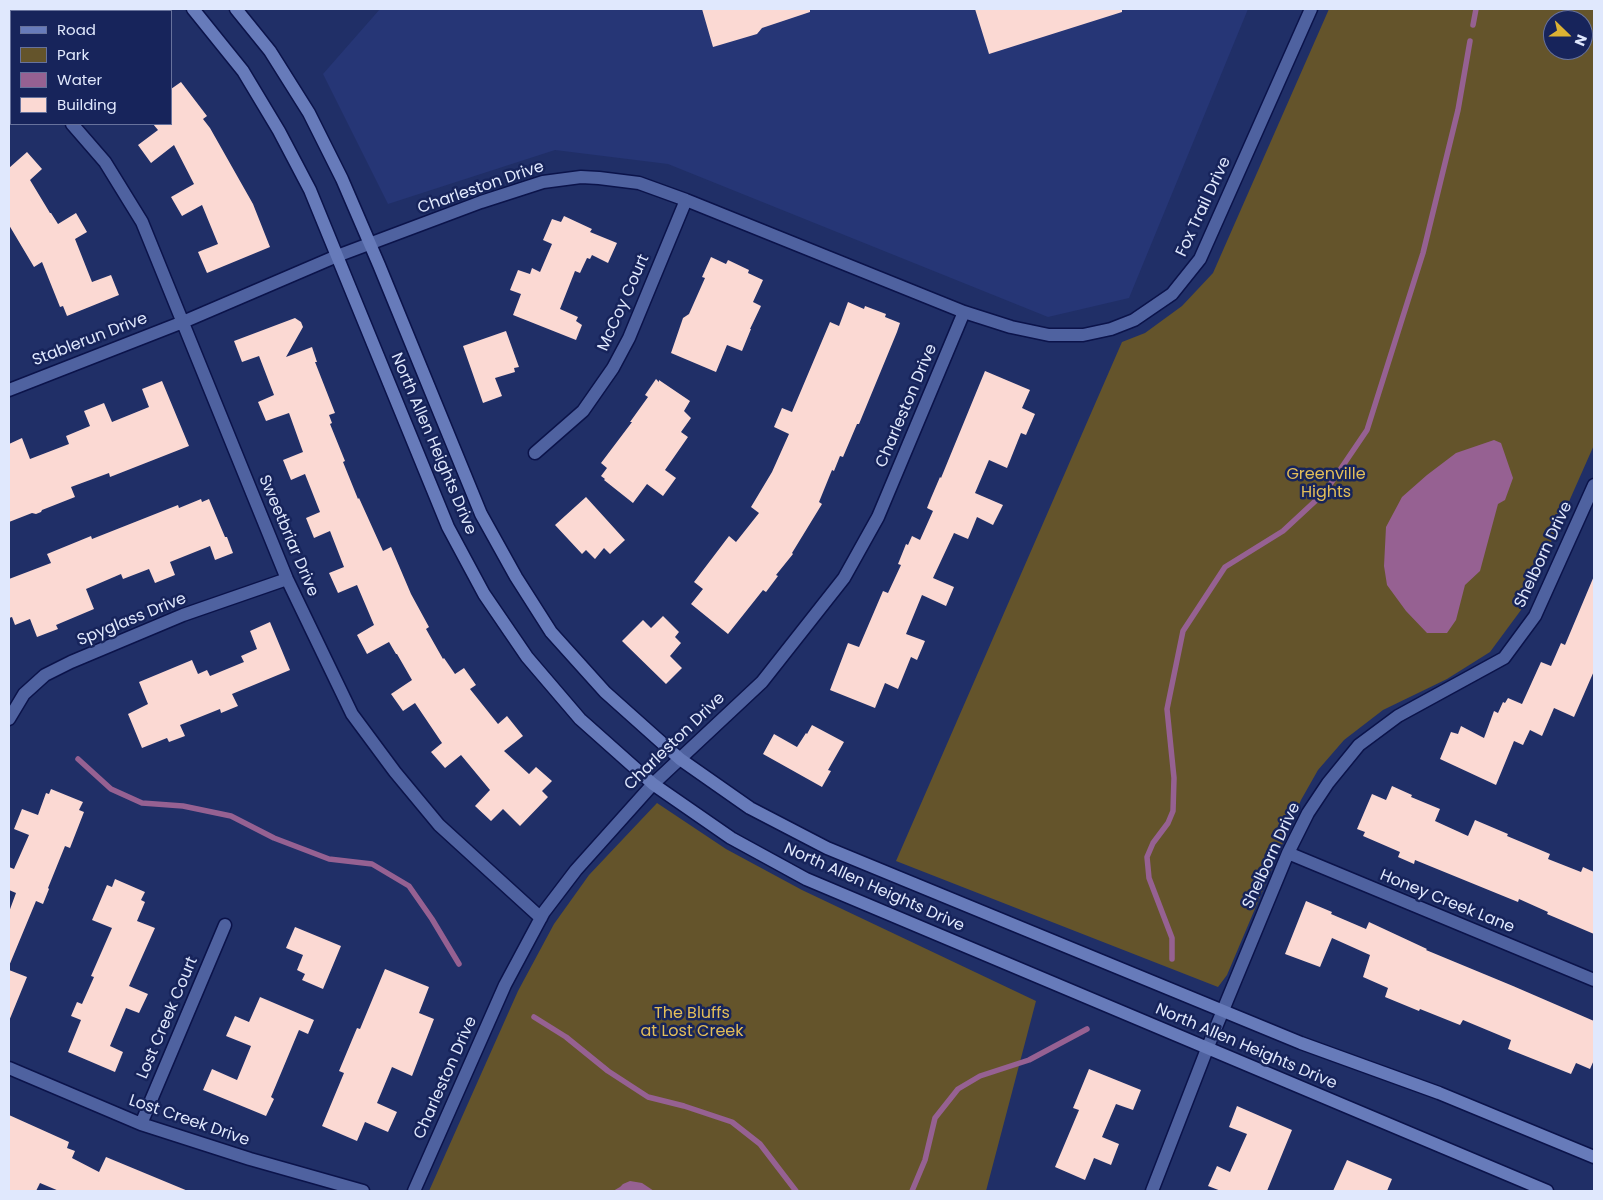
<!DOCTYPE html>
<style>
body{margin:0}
#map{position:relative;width:1603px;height:1200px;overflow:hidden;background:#202f67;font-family:Poppins,sans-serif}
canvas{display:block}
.frame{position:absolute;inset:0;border:10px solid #e0e8fd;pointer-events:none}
.legend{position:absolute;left:10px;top:10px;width:162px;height:115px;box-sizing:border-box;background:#17245b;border:1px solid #67729c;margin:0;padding:6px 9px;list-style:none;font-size:15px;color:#e0e8fd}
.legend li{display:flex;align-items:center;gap:10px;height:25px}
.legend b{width:25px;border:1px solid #67729c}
.north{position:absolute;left:1543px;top:10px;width:50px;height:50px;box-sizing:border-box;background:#17245b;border:1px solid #67729c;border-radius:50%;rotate:112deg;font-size:14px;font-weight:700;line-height:20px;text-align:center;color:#e0e8fd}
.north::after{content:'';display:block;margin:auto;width:18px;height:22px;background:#dcb233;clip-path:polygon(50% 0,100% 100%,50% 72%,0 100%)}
</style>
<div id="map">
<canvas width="1603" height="1200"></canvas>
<div class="frame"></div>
<ul class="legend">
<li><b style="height:6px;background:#677bba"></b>Road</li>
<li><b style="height:14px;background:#64542b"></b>Park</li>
<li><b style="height:14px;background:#966192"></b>Water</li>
<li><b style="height:14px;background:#fbd9d3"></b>Building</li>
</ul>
<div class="north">N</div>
</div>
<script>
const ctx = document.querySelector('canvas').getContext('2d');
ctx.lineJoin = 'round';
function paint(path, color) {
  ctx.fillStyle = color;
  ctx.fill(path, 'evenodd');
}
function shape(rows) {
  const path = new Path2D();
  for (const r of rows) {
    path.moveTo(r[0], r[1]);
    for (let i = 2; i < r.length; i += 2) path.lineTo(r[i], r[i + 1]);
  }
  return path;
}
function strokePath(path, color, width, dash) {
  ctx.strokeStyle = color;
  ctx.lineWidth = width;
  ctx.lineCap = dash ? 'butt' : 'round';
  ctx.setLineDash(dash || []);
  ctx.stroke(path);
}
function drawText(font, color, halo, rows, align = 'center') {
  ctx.font = font + ' Poppins,sans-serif';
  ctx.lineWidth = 5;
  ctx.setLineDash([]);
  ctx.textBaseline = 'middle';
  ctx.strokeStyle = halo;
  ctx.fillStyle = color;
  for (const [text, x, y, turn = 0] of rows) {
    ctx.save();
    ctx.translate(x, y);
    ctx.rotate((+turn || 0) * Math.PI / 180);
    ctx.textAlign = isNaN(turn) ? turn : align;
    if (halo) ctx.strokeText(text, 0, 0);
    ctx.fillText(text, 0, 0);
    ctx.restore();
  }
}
const built = shape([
 [380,9,1248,9,1129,298,1048,317,668,164,555,150,388,204,323,74]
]);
const green = shape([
 [1329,9,1594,9,1594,445,1521,610,1490,652,1447,679,1383,710,1344,740,1318,770,1301,800,1227,975,1218,987,896,861,1122,342,1145,333,1182,306,1213,273],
 [1553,20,1583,20,1583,50,1553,50],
 [657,803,726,849,802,890,1036,1001,986,1191,429,1191,518,991,554,924,589,875]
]);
const water = shape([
 [1494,440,1501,443,1513,478,1505,500,1498,504,1480,571,1465,585,1456,620,1447,633,1427,633,1406,611,1387,585,1384,566,1386,527,1402,497,1427,475,1456,453],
 [630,1181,642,1183,654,1191,613,1191,620,1187,623,1184]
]);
const stream = shape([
 [1473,25,1476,9],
 [78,759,111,789,142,803,183,806,231,816,274,838,329,859,372,864,409,886,432,919,459,964],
 [1172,959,1172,938,1149,878,1147,857,1153,843,1168,823,1173,811,1174,778,1167,709,1183,631,1225,567,1283,531,1325,492,1367,430,1423,253,1458,110,1470,41],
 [534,1017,566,1037,608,1071,648,1097,684,1106,732,1122,760,1144,796,1191],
 [912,1191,925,1160,935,1118,958,1089,980,1076,1029,1060,1087,1029]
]);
const building = shape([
 [702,9,810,9,810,12,762,28,757,34,713,47],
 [975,9,1122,9,1122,12,989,54],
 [181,82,207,116,203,119,210,128,253,204,270,247,207,273,198,252,218,244,202,205,182,216,171,197,194,184,174,145,151,163,138,145,158,130,153,124,171,124,171,89],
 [27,152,42,169,30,180,50,213,51,213,58,224,76,213,87,232,75,239,92,282,111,275,119,295,67,316,63,306,60,307,42,262,34,267,9,225,9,168],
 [564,216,592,229,590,232,617,243,608,263,592,255,590,259,587,258,580,273,575,271,560,309,578,317,576,321,582,325,576,340,513,315,521,294,510,290,518,270,530,274,532,268,540,272,552,244,543,240,552,219,561,222],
 [711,257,726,264,728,260,749,270,748,273,763,280,753,302,761,306,750,329,751,329,742,351,727,345,716,372,671,353,683,318,689,314,705,278,702,277],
 [848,302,864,309,865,306,886,314,885,317,900,323,897,332,859,424,857,424,843,457,840,456,834,471,832,470,819,502,822,504,792,553,793,554,776,575,778,576,766,592,763,590,728,634,691,604,703,589,694,582,729,536,736,542,759,513,751,507,772,472,789,434,774,427,782,408,792,412,830,322,839,326],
 [295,318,301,322,303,327,286,357,312,347,317,362,315,362,335,413,329,415,332,423,330,424,345,461,343,462,358,499,359,498,383,551,391,547,411,594,429,627,426,629,443,659,444,658,455,674,464,668,476,685,470,689,498,724,507,716,523,736,504,751,529,774,536,767,552,781,542,791,548,797,520,826,503,809,491,821,475,806,490,790,461,755,445,768,431,752,442,743,415,703,403,711,391,694,412,680,397,654,396,654,389,642,367,654,357,635,374,625,357,585,338,593,329,573,344,567,330,531,314,538,306,518,320,512,305,474,291,480,283,460,303,452,289,413,266,421,258,402,274,395,259,356,242,362,234,341],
 [506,331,519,367,514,368,515,372,495,378,502,396,483,403,463,346],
 [985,371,1030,390,1022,408,1035,414,1026,435,1021,433,1007,468,989,460,975,493,1003,505,993,525,977,517,968,539,954,533,933,578,954,587,946,606,922,595,906,634,925,641,917,660,911,657,898,689,885,683,875,708,830,690,848,643,859,647,883,591,888,593,901,565,898,564,906,544,908,545,912,536,920,540,933,511,927,508,931,498,940,477,941,478],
 [656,379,659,382,659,380,690,401,684,411,691,418,681,432,688,437,665,470,676,478,663,496,647,484,633,503,604,480,605,479,601,476,607,468,601,463,632,422,630,422,648,397,645,395],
 [162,381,189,446,110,477,109,473,71,487,75,497,42,510,41,512,36,514,32,513,9,522,9,444,22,438,30,459,69,444,66,436,90,426,84,411,104,403,112,422,149,407,142,389],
 [586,497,625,540,610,554,604,548,595,559,586,550,582,554,555,525],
 [201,499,202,502,209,499,225,537,227,537,233,553,215,560,210,546,170,562,175,575,155,583,149,569,123,579,121,574,86,589,94,609,56,625,58,629,37,637,30,619,15,625,12,617,9,618,9,579,51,563,47,554,91,536,92,539,178,505,179,508],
 [1594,576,1594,671,1574,717,1554,708,1542,736,1530,730,1523,745,1514,741,1496,785,1440,759,1451,732,1458,734,1461,726,1484,738,1494,711,1498,713,1503,702,1505,703,1508,698,1522,704,1541,662,1551,666,1561,643,1565,645],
 [663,616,679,632,675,637,681,643,670,656,682,668,666,684,622,641,643,620,651,628],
 [270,622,290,670,232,694,238,706,221,713,220,709,180,725,185,736,169,742,167,738,142,748,128,714,148,704,139,682,192,660,198,674,207,670,210,676,244,662,241,656,257,649,250,631],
 [812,725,844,742,828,770,831,771,822,787,763,754,774,734,797,747,806,733,807,734],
 [1392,786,1412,795,1411,797,1440,809,1435,821,1468,836,1475,820,1508,834,1507,836,1550,854,1548,859,1581,872,1583,867,1594,872,1594,934,1547,914,1548,912,1519,899,1518,902,1415,860,1414,864,1398,857,1400,852,1363,836,1365,832,1357,829,1372,794,1386,800],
 [51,789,83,802,79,810,84,812,70,848,65,846,48,888,49,889,43,904,36,901,9,966,9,912,16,893,9,890,9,867,14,869,29,835,14,829,22,809,38,815,46,793,49,794],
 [115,879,145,892,141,900,145,902,137,921,155,928,129,986,148,994,139,1013,126,1008,110,1046,123,1052,115,1072,68,1052,81,1020,71,1016,77,1002,82,1004,94,977,91,976,112,928,92,920,107,885,112,887],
 [1306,901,1332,912,1331,914,1366,929,1369,922,1427,949,1426,950,1513,986,1594,1021,1594,1060,1590,1069,1576,1063,1571,1074,1508,1049,1511,1040,1463,1020,1460,1025,1420,1009,1419,1011,1385,997,1388,988,1363,977,1370,955,1332,938,1320,967,1285,954],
 [295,927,341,946,323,989,302,980,305,974,297,970,303,955,286,948],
 [385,969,429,987,419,1013,434,1019,412,1076,392,1067,377,1103,397,1112,388,1132,365,1122,357,1141,322,1126,344,1073,339,1071,357,1028,360,1029],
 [9,970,27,977,9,1021],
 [260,997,314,1020,308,1034,299,1030,271,1097,274,1099,266,1116,203,1090,212,1069,237,1080,251,1046,226,1036,235,1016,249,1022],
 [1089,1069,1141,1090,1133,1110,1116,1104,1102,1137,1119,1144,1111,1165,1094,1158,1085,1180,1055,1167,1079,1110,1073,1108],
 [1237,1106,1292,1130,1267,1191,1221,1191,1208,1186,1217,1166,1230,1172,1247,1134,1229,1127],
 [9,1115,69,1142,67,1148,75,1151,72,1158,99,1172,106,1157,188,1191,59,1191,40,1183,36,1191,9,1191],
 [1347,1160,1392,1179,1387,1191,1333,1191]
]);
const street = shape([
 [9,63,11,65],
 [72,124,105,162,142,222,287,579,352,714,395,772,439,825,541,918],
 [9,390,183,322,337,256,481,202,543,182,581,177,599,178,639,183,686,200,964,312,1011,327,1049,335,1083,335,1111,329,1134,320,1172,294,1200,259,1311,9],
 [535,453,583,411,613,368,629,338,686,200],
 [9,719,24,694,45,675,71,662,183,615,287,579],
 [1288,853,1594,980],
 [9,1068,141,1124,250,1159,363,1191],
 [141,1124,225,925],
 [414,1191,505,985,544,912,576,870,653,784,762,682,844,578,878,517,964,312],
 [1152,1191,1207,1049,1288,853,1308,813,1328,783,1359,745,1398,716,1504,658,1535,616,1594,485]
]);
const secondary = shape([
 [193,9,243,71,279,131,310,190,448,527,484,594,527,657,580,719,653,784,731,838,806,879,1547,1191],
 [236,9,270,51,309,113,342,179,379,265,481,514,516,577,551,632,605,692,680,759,750,808,827,848,1301,1043,1439,1093,1594,1157]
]);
const streetNames = [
 ["Charleston Drive",481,188,-19],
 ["Fox Trail Drive",1204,207,-65],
 ["McCoy Court",624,303,-66],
 ["Stablerun Drive",90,340,-21],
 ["Charleston Drive",907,406,-67],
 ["North Allen Heights Drive",433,444,67],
 ["Sweetbriar Drive",288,536,67],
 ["Shelborn Drive",1544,555,-65],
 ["Spyglass Drive",132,620,-22],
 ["Charleston Drive",675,742,-44],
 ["Shelborn Drive",1272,856,-65],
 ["North Allen Heights Drive",874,888,24],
 ["Honey Creek Lane",1447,902,22],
 ["Lost Creek Court",168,1018,-67],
 ["North Allen Heights Drive",1246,1047,23],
 ["Charleston Drive",446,1078,-66],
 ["Lost Creek Drive",189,1121,19]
];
const parkNames = [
 ["Greenville",1326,475],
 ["Hights",1326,493],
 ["The Bluffs",692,1014],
 ["at Lost Creek",692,1032]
];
paint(built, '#263676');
paint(green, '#64542b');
paint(water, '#966192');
strokePath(stream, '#966192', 5.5);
paint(building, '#fbd9d3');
strokePath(street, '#0b134a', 15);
strokePath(secondary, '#0b134a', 15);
strokePath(street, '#4f62a0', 12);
strokePath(secondary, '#677bba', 12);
drawText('16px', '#e0e8fd', '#17245b', streetNames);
drawText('16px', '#e3be59', '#17245b', parkNames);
</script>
